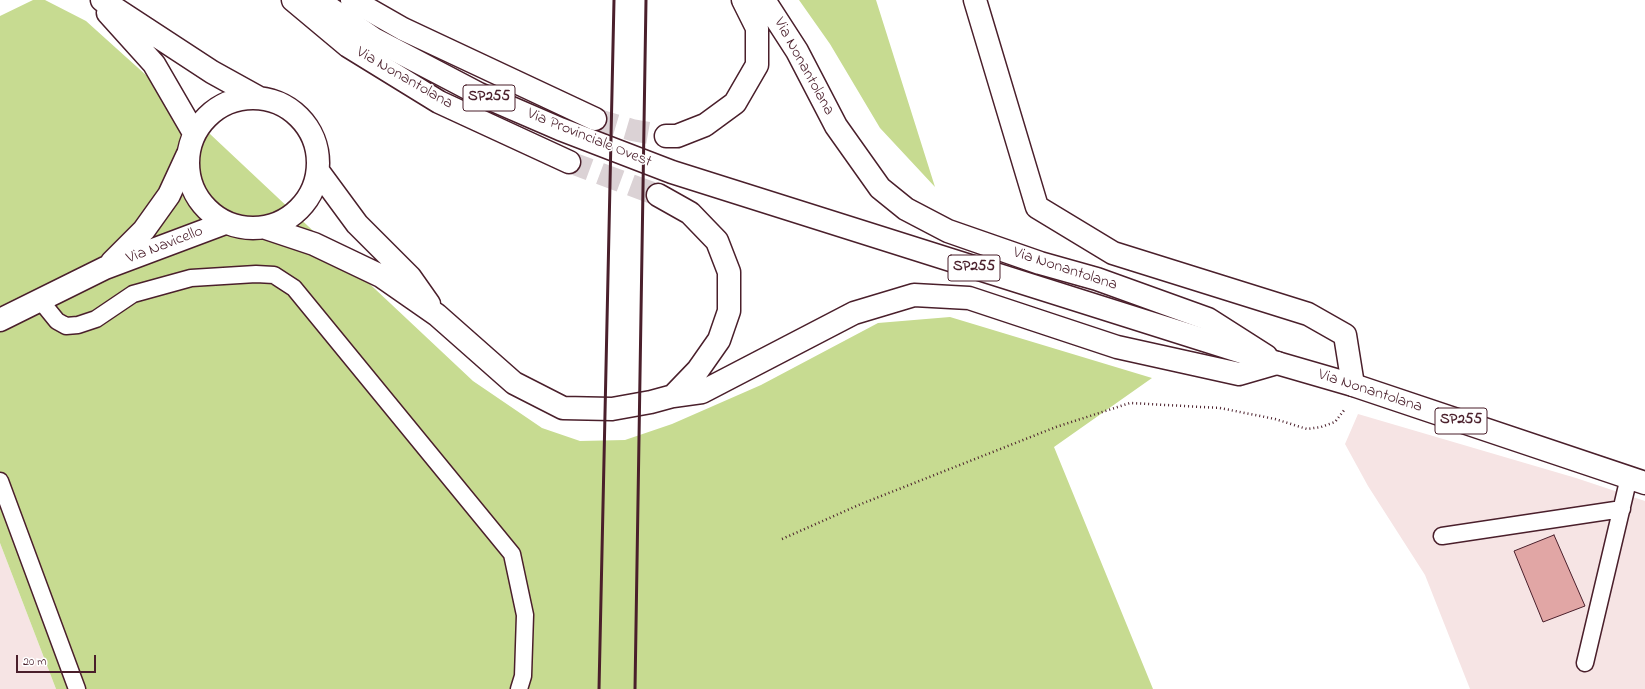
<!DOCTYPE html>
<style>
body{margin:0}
#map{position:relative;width:1645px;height:689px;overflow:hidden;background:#fff;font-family:"Indie Flower",sans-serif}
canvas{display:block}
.scale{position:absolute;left:16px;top:655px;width:80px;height:18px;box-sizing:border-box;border:2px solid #4a1f2b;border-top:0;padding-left:5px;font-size:12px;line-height:14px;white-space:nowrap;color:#4a1f2b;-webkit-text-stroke:3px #fff;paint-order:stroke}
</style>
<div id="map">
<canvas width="1645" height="689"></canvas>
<div class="scale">20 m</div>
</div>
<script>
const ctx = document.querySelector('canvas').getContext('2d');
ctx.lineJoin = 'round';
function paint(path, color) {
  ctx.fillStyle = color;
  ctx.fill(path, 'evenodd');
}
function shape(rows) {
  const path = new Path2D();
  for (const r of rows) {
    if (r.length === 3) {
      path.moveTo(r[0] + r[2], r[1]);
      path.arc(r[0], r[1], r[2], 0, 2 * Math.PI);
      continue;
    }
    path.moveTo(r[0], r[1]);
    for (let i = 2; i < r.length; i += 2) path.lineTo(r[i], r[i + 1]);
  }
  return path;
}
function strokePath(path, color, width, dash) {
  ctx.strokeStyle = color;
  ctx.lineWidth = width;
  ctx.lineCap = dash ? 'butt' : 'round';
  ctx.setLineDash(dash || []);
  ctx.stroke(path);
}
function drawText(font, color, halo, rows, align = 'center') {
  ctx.font = font + ' "Indie Flower",sans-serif';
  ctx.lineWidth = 3;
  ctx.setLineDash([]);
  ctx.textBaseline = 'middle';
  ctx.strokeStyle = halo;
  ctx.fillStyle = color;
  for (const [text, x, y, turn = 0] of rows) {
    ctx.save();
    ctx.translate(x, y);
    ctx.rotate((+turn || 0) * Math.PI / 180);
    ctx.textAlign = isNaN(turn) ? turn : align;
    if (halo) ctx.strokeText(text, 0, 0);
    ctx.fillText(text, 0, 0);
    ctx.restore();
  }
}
const built = shape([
 [1358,414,1576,478,1645,501,1645,689,1470,689,1425,575,1368,486,1345,444],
 [0,543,56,689,0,689]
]);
const green = shape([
 [33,0,45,0,86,21,177,103,473,381,542,428,580,441,625,440,672,424,761,385,878,323,950,317,1152,378,1054,447,1153,689,56,689,0,543,0,16],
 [799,0,876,0,935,187,880,128,830,44]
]);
const building = shape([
 [1554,535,1585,606,1543,622,1514,551,1554,535]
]);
const secondaryTunnel = shape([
 [595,119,632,130,666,136],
 [569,162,658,195]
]);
const path = shape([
 [782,539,861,504,1056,427,1130,403,1220,408,1275,419,1307,429,1321,427,1335,422,1345,409]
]);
const service = shape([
 [40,300,57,321,66,326,78,325,96,319,133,294,191,278,256,274,274,275,294,288,512,554,525,615,523,676,519,689],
 [0,481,77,689],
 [1442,536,1622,509],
 [1585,663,1629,477]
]);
const minor = shape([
 [975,0,1037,207,1113,253,1308,314,1345,335,1353,385],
 [112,262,144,230,169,195,187,156],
 [0,320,105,268,225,223]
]);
const secondary = shape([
 [102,0,212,72,259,98],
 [293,0,348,46,439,102,569,162],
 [352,0,403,29,595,119],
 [764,0,797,51,836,126,880,188,906,209,948,231,1040,263,1097,279,1208,319,1266,356],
 [108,13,154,64,194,133],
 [253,163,65],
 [666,136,677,136,705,125,735,103,757,65,757,28,743,0],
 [318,171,357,224,410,277,429,304],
 [658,195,690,213,717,241,729,272,729,311,719,340,698,370,673,396],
 [266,228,314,244,381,276,437,315,514,383,563,408,612,409,651,402,673,396,702,392,854,313,914,295,969,298,1117,347,1239,374,1277,363]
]);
const primary = shape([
 [318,0,374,39,479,94,560,129,672,172,1277,363,1353,385,1645,483]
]);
const rail = shape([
 [599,689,614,0],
 [635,689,646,0]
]);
const shields = [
 [489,98,52],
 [974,268,52],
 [1461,421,52]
];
const shieldNames = [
 ["SP255",489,98],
 ["SP255",974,268],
 ["SP255",1461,421]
];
const streetNames = [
 ["Via Nonantolana",803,67,61],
 ["Via Nonantolana",404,79,30],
 ["Via Provinciale Ovest",589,139,22],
 ["Via Navicello",165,246,-21],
 ["Via Nonantolana",1065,270,18],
 ["Via Nonantolana",1370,392,18]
];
paint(built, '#f6e4e4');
paint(green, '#c7db91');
paint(building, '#e1a6a5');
strokePath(building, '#4a1f2b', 1);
strokePath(secondaryTunnel, '#dbd2d5', 22, [22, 11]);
strokePath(service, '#4a1f2b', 19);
strokePath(minor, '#4a1f2b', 25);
strokePath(secondary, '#4a1f2b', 25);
strokePath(primary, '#4a1f2b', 25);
strokePath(path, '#4a1f2b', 2.5, [1, 3]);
strokePath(service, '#fff', 16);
strokePath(minor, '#fff', 22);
strokePath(secondary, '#fff', 22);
strokePath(primary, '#fff', 22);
strokePath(rail, '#4a1f2b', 3);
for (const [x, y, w] of shields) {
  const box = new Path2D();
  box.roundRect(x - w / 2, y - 13, w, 26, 3);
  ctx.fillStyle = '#fff';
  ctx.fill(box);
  strokePath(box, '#4a1f2b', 1);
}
drawText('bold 15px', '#4a1f2b', null, shieldNames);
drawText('16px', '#4a1f2b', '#fff', streetNames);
</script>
